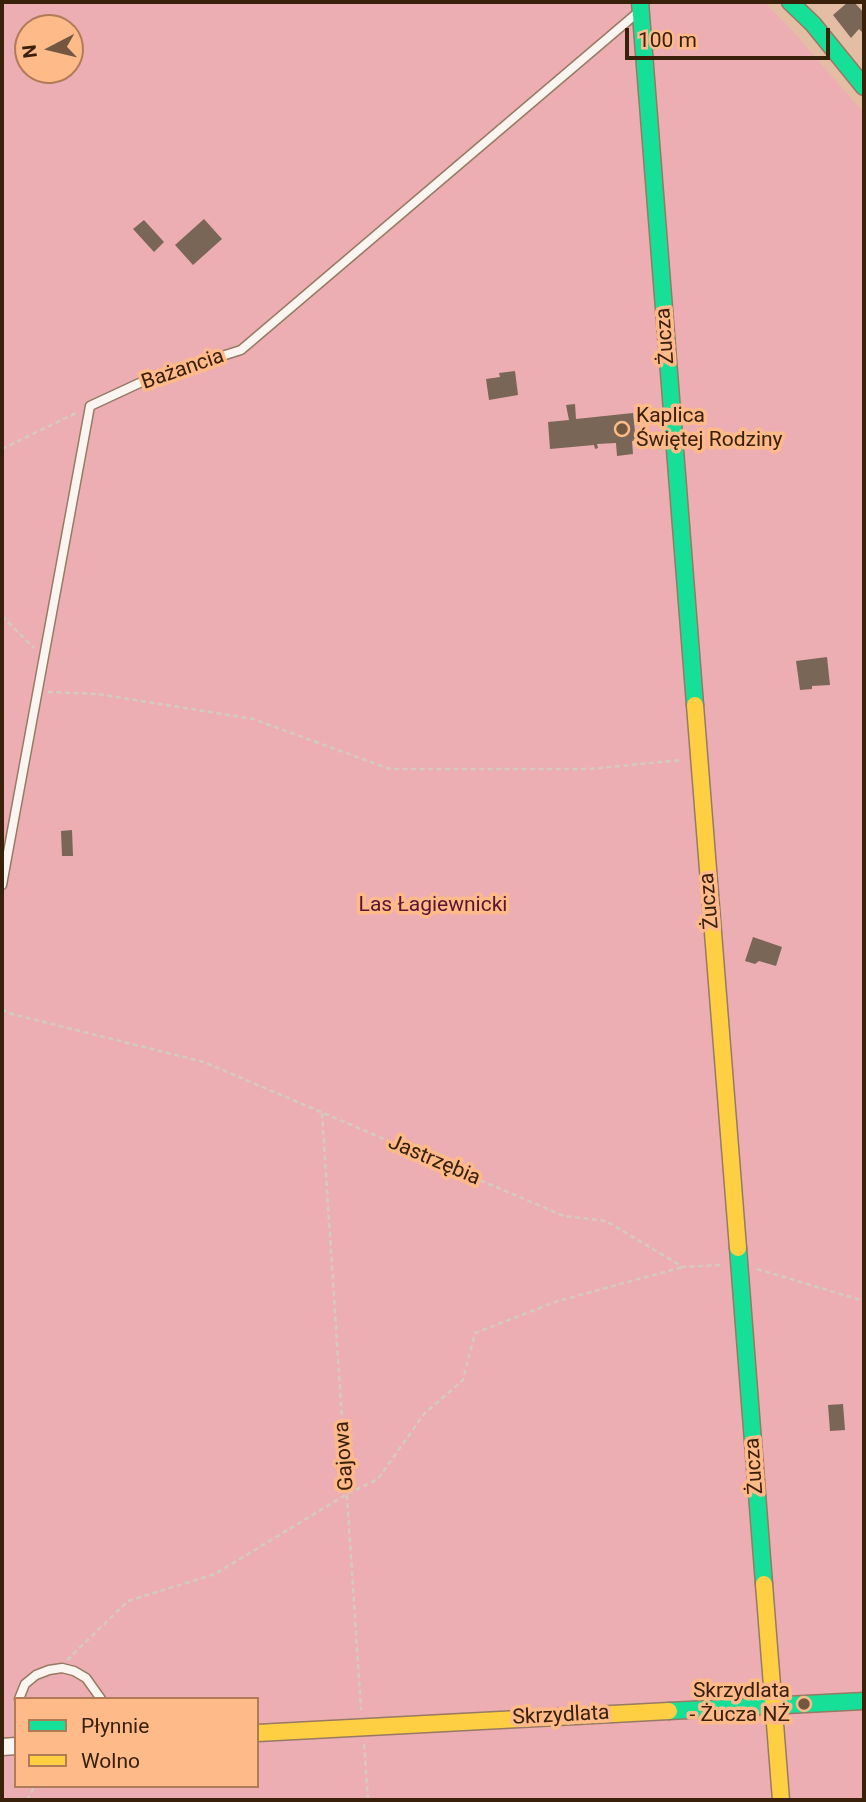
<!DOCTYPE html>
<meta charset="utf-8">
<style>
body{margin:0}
#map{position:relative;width:866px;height:1802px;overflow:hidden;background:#e3bea4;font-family:Roboto,sans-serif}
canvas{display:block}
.frame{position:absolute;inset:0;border:4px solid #39200b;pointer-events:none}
.legend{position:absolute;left:14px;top:1697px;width:245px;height:91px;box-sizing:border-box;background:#feba89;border:2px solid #af7c57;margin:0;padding:9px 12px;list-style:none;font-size:21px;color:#39200b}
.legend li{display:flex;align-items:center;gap:14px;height:35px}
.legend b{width:35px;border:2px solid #af7c57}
.north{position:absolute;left:14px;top:14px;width:70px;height:70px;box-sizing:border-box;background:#feba89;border:2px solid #af7c57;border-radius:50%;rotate:263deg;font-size:19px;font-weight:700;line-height:28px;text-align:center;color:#39200b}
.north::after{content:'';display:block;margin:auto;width:24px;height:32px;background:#745741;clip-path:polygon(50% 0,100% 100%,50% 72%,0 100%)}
.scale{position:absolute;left:625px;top:28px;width:205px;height:32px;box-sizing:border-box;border:4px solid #39200b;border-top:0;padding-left:9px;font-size:21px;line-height:24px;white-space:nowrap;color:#39200b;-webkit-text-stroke:5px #feba89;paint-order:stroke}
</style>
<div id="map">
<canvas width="866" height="1802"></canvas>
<div class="frame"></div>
<ul class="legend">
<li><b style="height:9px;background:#16e098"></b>Płynnie</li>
<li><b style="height:9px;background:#ffcf43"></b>Wolno</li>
</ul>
<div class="north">N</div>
<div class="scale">100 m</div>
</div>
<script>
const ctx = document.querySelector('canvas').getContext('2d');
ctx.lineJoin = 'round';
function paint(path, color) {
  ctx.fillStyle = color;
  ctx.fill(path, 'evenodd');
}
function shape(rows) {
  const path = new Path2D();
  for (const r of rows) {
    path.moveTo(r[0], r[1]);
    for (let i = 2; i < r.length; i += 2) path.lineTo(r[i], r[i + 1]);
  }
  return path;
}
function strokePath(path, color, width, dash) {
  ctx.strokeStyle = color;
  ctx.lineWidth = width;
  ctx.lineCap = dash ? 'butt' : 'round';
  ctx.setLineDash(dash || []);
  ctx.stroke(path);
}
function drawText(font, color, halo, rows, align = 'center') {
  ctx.font = font + ' Roboto,sans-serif';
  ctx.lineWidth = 7;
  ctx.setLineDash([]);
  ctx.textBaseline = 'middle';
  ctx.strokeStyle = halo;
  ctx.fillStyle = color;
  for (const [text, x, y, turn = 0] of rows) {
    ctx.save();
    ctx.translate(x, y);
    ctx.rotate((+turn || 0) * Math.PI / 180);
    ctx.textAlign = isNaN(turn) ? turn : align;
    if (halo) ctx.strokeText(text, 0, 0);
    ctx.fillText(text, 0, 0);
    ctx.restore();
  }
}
const green = shape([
 [2,2,764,2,788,26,864,113,864,1800,2,1800],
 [28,28,70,28,70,70,28,70],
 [16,1699,257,1699,257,1786,16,1786]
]);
const building = shape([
 [848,2,854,2,864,13,864,34,859,29,851,38,833,15],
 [204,219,222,239,193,265,175,245],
 [144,220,164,242,154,252,133,229],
 [515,371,518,395,489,400,486,379,500,377,499,373],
 [575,404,576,419,633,413,636,441,632,441,633,454,617,456,616,443,597,444,598,448,595,449,594,445,550,449,548,422,569,420,566,405],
 [827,657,830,685,812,686,812,689,800,690,796,661],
 [72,830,73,856,62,856,61,831],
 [753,937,782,947,776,966,759,961,755,964,745,961],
 [843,1404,845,1430,830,1431,828,1405]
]);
const path = shape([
 [2,449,78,412],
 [2,616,34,648],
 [48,692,98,694,253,719,390,769,590,769,681,760],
 [2,1009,8,1013,204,1062,564,1216,606,1221,683,1267,720,1265],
 [322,1113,361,1710],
 [757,1269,864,1301],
 [67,1660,128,1601,215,1574,347,1494,378,1479,424,1414,463,1380,475,1333,558,1301,683,1267],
 [364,1744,368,1800],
 [27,1800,35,1786]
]);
const lane = shape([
 [2,885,90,406,146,380,241,350,636,14],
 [19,1699,25,1684,36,1675,49,1670,62,1668,74,1671,86,1678,101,1699]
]);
const street = shape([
 [2,1747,16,1746]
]);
const fast = shape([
 [640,2,695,705],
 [790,2,813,24,864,87],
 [738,1248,764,1584],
 [669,1711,864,1701]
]);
const slow = shape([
 [695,705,738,1248],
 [764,1584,781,1800],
 [257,1733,669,1711]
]);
const markers = [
 [622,429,7,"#745741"],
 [804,1704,7,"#745741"]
];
const streetNames = [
 ["Żucza",666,336,-94],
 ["Bażancia",183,370,-19],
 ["Żucza",710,901,-95],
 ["Jastrzębia",434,1161,23],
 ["Gajowa",345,1456,-94],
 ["Żucza",755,1466,-94],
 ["Skrzydlata",561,1716,-3]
];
const poiNames = [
 ["Kaplica",636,417],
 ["Świętej Rodziny",636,441],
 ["Skrzydlata",790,1692,"right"],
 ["- Żucza NŻ",790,1716,"right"]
];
const parkNames = [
 ["Las Łagiewnicki",433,906]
];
paint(green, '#ecaeb2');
paint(building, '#796656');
strokePath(lane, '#967a63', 11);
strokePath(street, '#967a63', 19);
strokePath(fast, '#967a63', 19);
strokePath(slow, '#967a63', 19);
strokePath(path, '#d5cac1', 2.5, [5, 3.5]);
strokePath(lane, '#fbf5f1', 8);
strokePath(street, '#fbf5f1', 16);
strokePath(fast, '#16e098', 16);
strokePath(slow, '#ffcf43', 16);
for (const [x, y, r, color] of markers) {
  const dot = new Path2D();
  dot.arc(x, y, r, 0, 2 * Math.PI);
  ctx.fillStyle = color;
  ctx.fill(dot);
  strokePath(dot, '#feba89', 2.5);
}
drawText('21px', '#39200b', '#feba89', streetNames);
drawText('21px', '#39200b', '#feba89', poiNames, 'left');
drawText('21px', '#591434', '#feba89', parkNames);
</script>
